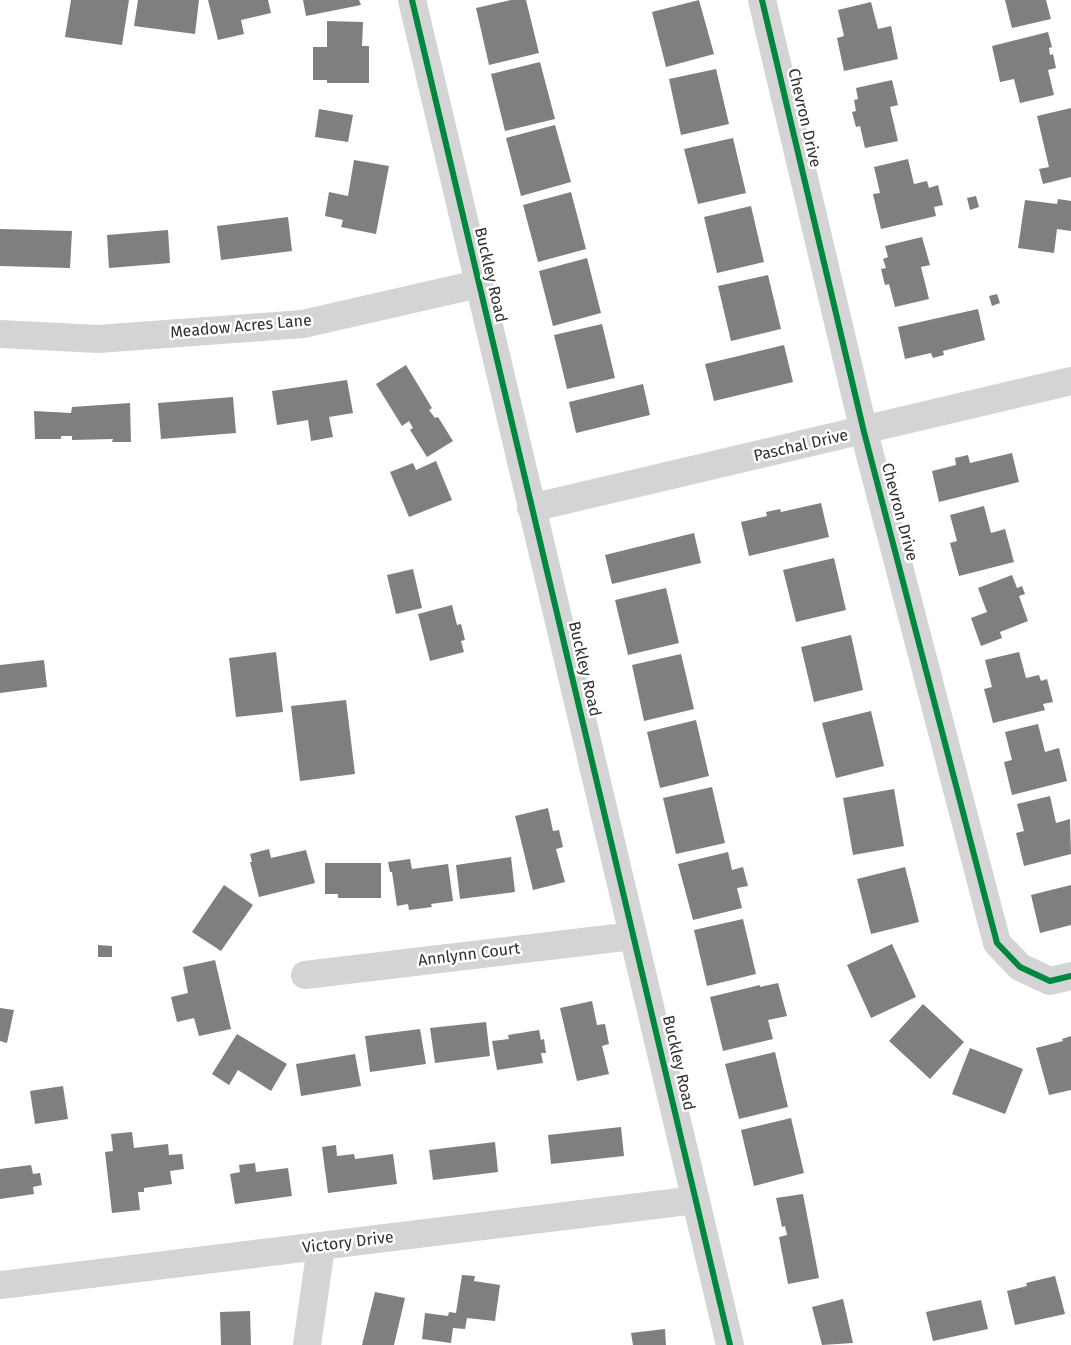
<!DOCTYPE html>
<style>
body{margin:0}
canvas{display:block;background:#fff}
</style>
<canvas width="1071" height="1345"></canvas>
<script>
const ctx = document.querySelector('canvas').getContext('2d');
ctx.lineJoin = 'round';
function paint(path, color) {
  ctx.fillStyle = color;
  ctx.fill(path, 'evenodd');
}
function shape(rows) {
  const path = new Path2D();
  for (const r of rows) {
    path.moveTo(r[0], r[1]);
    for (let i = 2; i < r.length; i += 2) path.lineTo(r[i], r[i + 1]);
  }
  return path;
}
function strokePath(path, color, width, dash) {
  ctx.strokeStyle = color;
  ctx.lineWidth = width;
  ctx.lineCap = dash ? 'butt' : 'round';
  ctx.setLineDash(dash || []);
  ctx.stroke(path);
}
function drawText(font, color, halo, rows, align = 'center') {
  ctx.font = font + ' "Fira Sans",sans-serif';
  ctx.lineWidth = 5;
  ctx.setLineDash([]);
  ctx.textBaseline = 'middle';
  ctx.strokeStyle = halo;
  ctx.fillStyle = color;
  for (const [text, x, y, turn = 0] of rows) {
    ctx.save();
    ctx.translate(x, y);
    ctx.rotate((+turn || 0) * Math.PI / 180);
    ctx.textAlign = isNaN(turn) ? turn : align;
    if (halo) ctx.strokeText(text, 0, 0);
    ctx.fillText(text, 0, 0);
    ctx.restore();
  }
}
const building = shape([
 [71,0,129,0,122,45,65,37],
 [138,0,199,0,195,34,134,26],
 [208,0,268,0,271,13,241,20,244,34,218,40],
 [303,0,359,0,361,5,306,16],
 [511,0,526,0,539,53,489,65,476,8],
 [699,0,714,54,666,67,652,12],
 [1005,0,1046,0,1051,19,1012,28],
 [871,2,878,29,891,26,898,59,844,71,837,38,844,36,838,10],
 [327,21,363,22,362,46,369,46,369,83,327,83,327,80,313,80,313,47,327,47],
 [1048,32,1052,47,1049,48,1050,55,1053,54,1056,68,1048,70,1054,95,1020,103,1014,79,1000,82,992,46],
 [540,62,555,119,505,131,491,74],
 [716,69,729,124,681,135,669,79],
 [892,80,898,105,890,107,898,141,865,148,860,126,856,127,852,112,856,111,854,100,858,99,856,88],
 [1071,108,1071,177,1043,184,1039,169,1049,167,1037,116],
 [319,109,353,115,348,142,315,137],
 [555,125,571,182,521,196,506,138],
 [733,138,746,193,698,204,684,149],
 [908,159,914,184,927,181,929,188,938,185,943,205,934,207,936,216,881,229,873,194,880,193,874,167],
 [354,160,389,166,376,234,341,227,343,220,325,216,329,192,348,196],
 [571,192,586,249,538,262,523,205],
 [976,196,979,207,970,210,967,198],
 [1058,199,1071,201,1071,231,1057,229,1054,253,1018,248,1025,200,1057,204],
 [751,206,764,262,717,273,704,217],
 [288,217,292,251,221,260,217,226],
 [0,229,72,231,70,268,0,266],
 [168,230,170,263,109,268,107,235],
 [922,237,930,265,921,267,929,299,895,307,889,284,885,285,881,269,886,268,883,259,888,257,885,246],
 [587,258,601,313,553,326,539,271],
 [768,275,781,329,731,341,718,286],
 [997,294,1000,303,992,306,989,296],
 [978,309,985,340,943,351,944,355,933,358,931,353,905,359,898,327],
 [602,324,615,378,567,389,554,335],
 [784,345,793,382,714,401,705,364],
 [406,365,432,408,429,410,435,418,438,417,453,441,427,457,410,430,413,428,409,421,402,426,376,384],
 [347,380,353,413,329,417,333,437,311,441,308,420,277,425,272,391],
 [643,384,650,415,576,433,569,402],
 [233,397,236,433,161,439,158,403],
 [130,403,131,442,112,442,113,439,72,440,72,436,61,436,61,439,35,439,34,411,71,413,72,407],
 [1012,453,1019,482,939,502,932,471,956,465,955,458,968,455,970,463],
 [436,461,452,500,409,517,390,472,413,463,416,470],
 [821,503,829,537,749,556,741,522,767,516,766,512,780,509,781,512],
 [984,506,991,533,1005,529,1014,562,959,576,950,543,957,541,950,515],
 [694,533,701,563,612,584,605,555],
 [834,558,846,610,796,622,783,570],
 [413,569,422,608,396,614,387,575],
 [1012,575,1017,588,1022,586,1025,594,1019,596,1028,621,1000,632,1002,638,981,646,971,618,987,612,978,588],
 [666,588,679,643,628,655,615,600],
 [452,605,457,625,461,624,465,640,461,641,464,652,430,661,418,614],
 [851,635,863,690,814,702,801,647],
 [276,652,283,712,236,717,229,658],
 [1019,652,1026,678,1039,675,1041,681,1047,679,1053,702,1043,704,1045,710,993,723,984,689,992,687,985,660],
 [681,654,694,709,644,721,632,665],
 [44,660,47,687,0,693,0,665],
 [346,700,355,774,300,781,291,706],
 [871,711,884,766,836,778,822,723],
 [696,720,709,776,660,788,647,732],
 [1038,724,1045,752,1059,748,1067,781,1012,795,1004,762,1012,760,1005,732],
 [712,787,725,843,676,854,663,798],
 [894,789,904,846,853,855,843,798],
 [1050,796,1056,823,1070,819,1071,854,1024,866,1016,833,1024,831,1017,804],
 [548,808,553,831,559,830,563,847,556,849,565,882,533,890,515,816],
 [269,849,271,858,306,850,315,883,259,897,250,862,252,862,250,854],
 [728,852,732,870,743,867,748,886,737,888,742,908,693,920,678,864],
 [511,857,515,892,460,899,456,865],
 [410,859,412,869,448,864,453,901,431,904,432,907,409,910,408,904,397,906,392,872,390,872,388,862],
 [325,863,381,863,381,898,338,898,338,894,325,894],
 [905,867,919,922,871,934,857,879],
 [224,885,253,905,221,951,192,932],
 [1071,885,1071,925,1040,933,1031,895],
 [743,919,756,974,707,986,694,930],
 [892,944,916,997,871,1018,847,965],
 [98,945,112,946,112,957,98,957],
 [215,960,231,1029,199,1036,194,1018,177,1022,171,997,188,993,183,967],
 [778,983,787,1016,768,1020,773,1039,723,1051,710,997,760,985,760,987],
 [592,1001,597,1025,605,1024,609,1044,602,1046,609,1074,577,1081,560,1008],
 [923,1004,964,1042,930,1079,889,1041],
 [0,1008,14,1010,7,1043,0,1041],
 [486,1022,490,1056,435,1063,430,1028],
 [420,1029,426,1064,370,1072,365,1036],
 [539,1030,541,1040,544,1039,546,1053,541,1053,543,1063,497,1070,492,1041,509,1039,508,1035],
 [237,1034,287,1064,271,1091,238,1070,229,1085,212,1074],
 [1071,1036,1071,1090,1049,1095,1036,1048,1063,1041,1062,1039],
 [970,1048,1023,1069,1005,1114,952,1094],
 [775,1052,788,1107,739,1119,725,1064],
 [355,1054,361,1086,301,1096,296,1064],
 [63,1086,68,1119,35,1124,30,1091],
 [791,1118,804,1173,754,1186,741,1130],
 [621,1127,624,1156,551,1164,548,1135],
 [132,1132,134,1148,168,1144,169,1155,182,1154,184,1169,170,1171,172,1184,144,1188,144,1192,138,1192,140,1210,112,1213,105,1152,113,1151,111,1134],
 [495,1142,498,1172,433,1180,429,1150],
 [336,1145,337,1156,354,1154,355,1159,393,1154,397,1184,328,1193,322,1147],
 [255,1163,256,1172,288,1168,292,1196,235,1204,230,1174,240,1172,239,1165],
 [31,1165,33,1174,40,1173,42,1185,33,1187,34,1194,0,1199,0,1169],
 [803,1194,819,1278,788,1284,779,1237,787,1235,785,1226,782,1227,776,1198],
 [462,1275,475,1276,474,1281,500,1285,495,1321,467,1318,465,1329,453,1328,451,1343,422,1339,425,1313,448,1316,449,1312,456,1313],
 [1055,1276,1065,1314,1015,1325,1007,1291,1027,1286,1026,1283],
 [375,1292,405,1298,394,1345,362,1345],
 [843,1299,853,1343,822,1345,812,1307],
 [981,1300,988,1329,933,1341,926,1312],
 [250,1311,251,1345,221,1345,220,1312],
 [665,1329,666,1345,633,1345,631,1333]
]);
const minor = shape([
 [762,0,864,432,997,943,1020,967,1050,981,1071,976],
 [0,334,98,339,303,324,478,284],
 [531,508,1071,381],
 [305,975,633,936],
 [307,1345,321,1247]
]);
const tertiary = shape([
 [412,0,730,1345],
 [0,1285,696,1200]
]);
const cycleway = shape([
 [412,0,730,1345],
 [762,0,864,432,997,943,1020,967,1050,981,1071,976]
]);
const streetNames = [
 ["Chevron Drive",804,118,77],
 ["Buckley Road",490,275,77],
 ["Meadow Acres Lane",241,327,-5],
 ["Paschal Drive",801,446,-13],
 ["Chevron Drive",899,512,75],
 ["Buckley Road",584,669,77],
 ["Annlynn Court",469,955,-7],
 ["Buckley Road",678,1063,77],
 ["Victory Drive",348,1243,-7]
];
paint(building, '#7f7f7f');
strokePath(minor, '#d4d4d4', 28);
strokePath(tertiary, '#d4d4d4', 28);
strokePath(cycleway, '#00873e', 6);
drawText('16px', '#2f2f2f', '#fff', streetNames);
</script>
